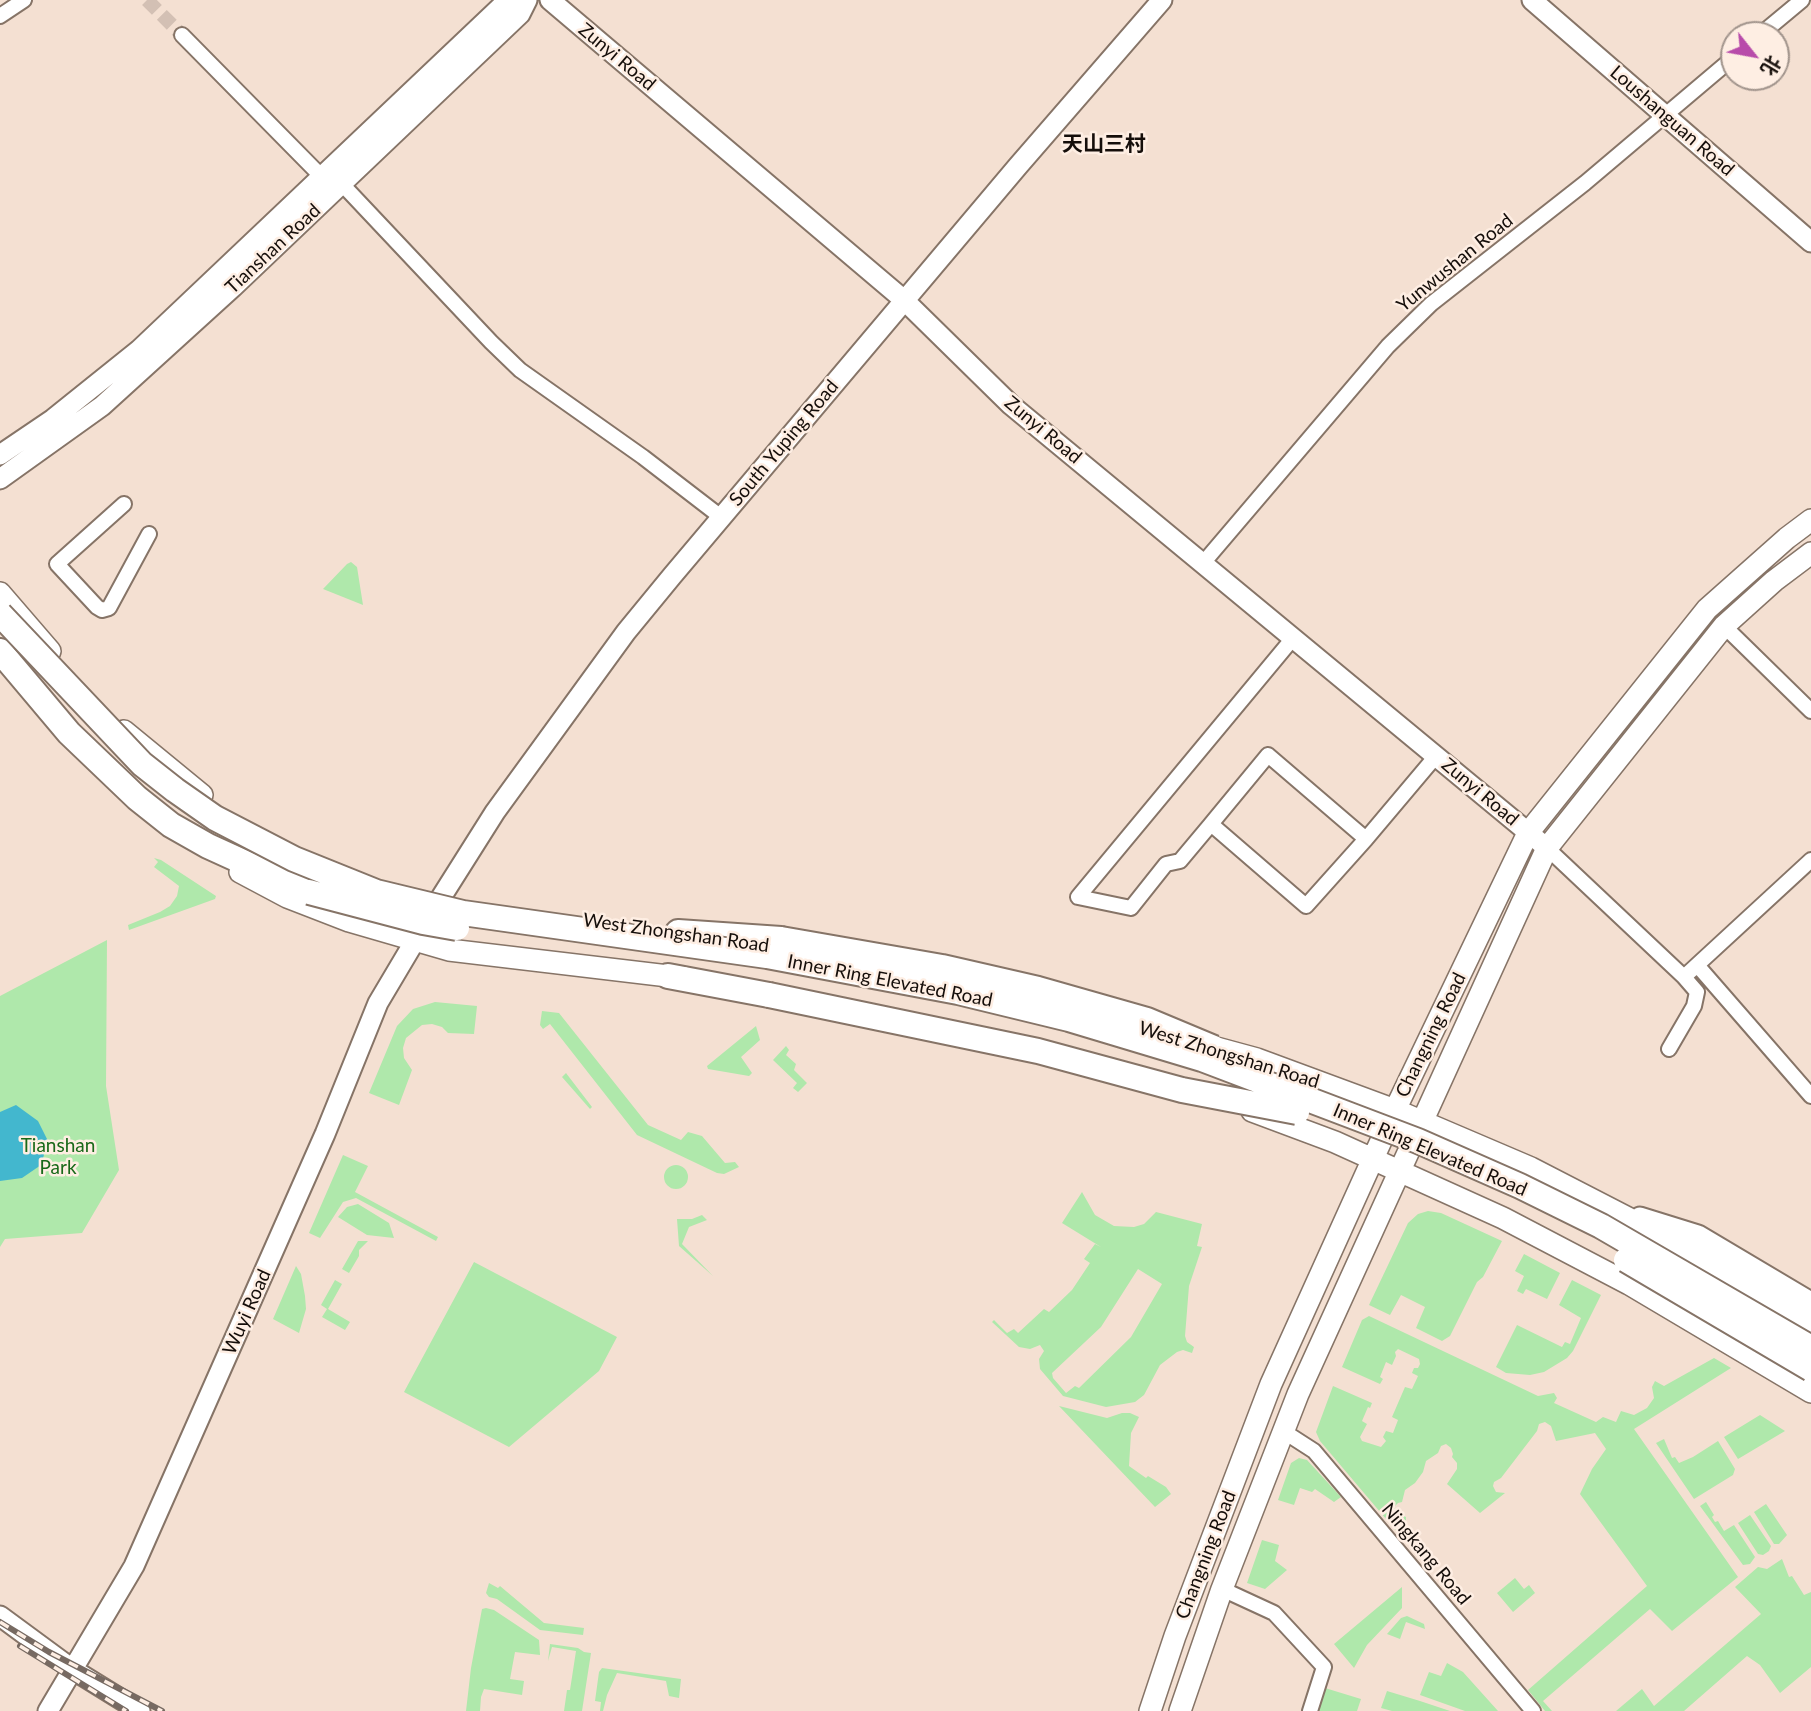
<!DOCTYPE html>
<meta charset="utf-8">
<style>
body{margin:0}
#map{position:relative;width:1811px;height:1711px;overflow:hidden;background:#f4e0d2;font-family:Lato,"Noto Sans SC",sans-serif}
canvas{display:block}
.north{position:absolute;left:1720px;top:21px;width:70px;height:70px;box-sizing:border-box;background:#feeee3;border:2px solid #a1948c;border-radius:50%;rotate:121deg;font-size:19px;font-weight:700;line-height:28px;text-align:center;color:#150e0a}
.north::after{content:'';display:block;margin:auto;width:24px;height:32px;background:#b84baa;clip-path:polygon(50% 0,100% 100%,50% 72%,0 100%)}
</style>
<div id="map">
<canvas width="1811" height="1711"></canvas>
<div class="north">北</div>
</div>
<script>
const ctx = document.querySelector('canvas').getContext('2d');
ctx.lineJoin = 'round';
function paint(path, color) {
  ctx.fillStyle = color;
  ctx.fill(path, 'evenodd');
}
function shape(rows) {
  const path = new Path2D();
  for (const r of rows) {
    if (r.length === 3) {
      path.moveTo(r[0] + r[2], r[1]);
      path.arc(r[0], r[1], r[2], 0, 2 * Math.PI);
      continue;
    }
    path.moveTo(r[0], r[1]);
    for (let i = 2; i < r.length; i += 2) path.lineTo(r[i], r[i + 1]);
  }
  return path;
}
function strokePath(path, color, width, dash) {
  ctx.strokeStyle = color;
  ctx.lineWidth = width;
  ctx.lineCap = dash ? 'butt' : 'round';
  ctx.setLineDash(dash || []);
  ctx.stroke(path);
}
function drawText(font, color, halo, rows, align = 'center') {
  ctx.font = font + ' Lato,"Noto Sans SC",sans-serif';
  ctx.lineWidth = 5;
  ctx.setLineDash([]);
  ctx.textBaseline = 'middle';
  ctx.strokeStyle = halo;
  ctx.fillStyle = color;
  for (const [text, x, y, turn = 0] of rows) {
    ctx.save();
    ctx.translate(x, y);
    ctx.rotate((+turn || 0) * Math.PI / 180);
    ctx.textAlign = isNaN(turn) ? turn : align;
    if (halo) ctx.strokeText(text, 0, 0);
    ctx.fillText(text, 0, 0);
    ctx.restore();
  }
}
const green = shape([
 [351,562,357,567,363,605,323,589,347,564],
 [154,858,161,860,216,896,215,899,129,930,128,925,160,912,170,906,177,896,179,886,154,867,158,862],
 [107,940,106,1086,119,1170,82,1233,5,1239,0,1247,0,996],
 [435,1002,477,1006,474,1034,448,1033,442,1027,432,1024,422,1025,406,1038,403,1048,404,1058,412,1070,399,1105,369,1093,397,1026,413,1009],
 [542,1011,559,1013,648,1125,681,1140,688,1132,702,1136,725,1163,735,1162,739,1167,724,1174,717,1173,637,1135,550,1024,543,1029,540,1025],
 [756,1026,760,1040,741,1057,752,1073,749,1076,708,1069,707,1066],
 [786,1046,789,1050,786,1055,796,1064,794,1070,807,1083,798,1092,793,1088,797,1083,773,1060],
 [566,1073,592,1107,590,1109,562,1077],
 [343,1155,368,1166,355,1192,438,1237,436,1241,356,1198,343,1202,320,1238,309,1233],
 [676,1177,12],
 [1082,1192,1095,1215,1114,1226,1134,1227,1144,1224,1156,1212,1202,1224,1197,1246,1202,1247,1189,1286,1185,1336,1187,1342,1194,1347,1192,1353,1183,1350,1177,1352,1160,1365,1144,1395,1135,1402,1106,1407,1063,1396,1040,1369,1039,1359,1044,1351,1040,1345,1030,1349,1019,1347,992,1322,994,1320,1007,1333,1014,1329,1018,1333,1044,1309,1049,1312,1072,1290,1090,1263,1084,1259,1095,1244,1101,1247,1062,1223],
 [1138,1269,1162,1284,1131,1337,1079,1388,1075,1386,1066,1393,1053,1378,1052,1373,1101,1327],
 [358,1204,389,1223,394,1238,367,1235,338,1217,347,1207],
 [1428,1211,1441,1213,1502,1241,1483,1277,1477,1282,1450,1336,1442,1341,1416,1328,1425,1307,1401,1295,1390,1315,1369,1305,1408,1223,1418,1214],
 [702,1215,707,1220,689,1227,682,1244,713,1276,679,1246,677,1219,692,1219],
 [358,1241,368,1241,359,1250,359,1256,349,1273,342,1269],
 [1524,1254,1560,1273,1547,1299,1526,1289,1523,1294,1517,1291,1524,1276,1515,1271],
 [474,1262,617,1337,599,1371,509,1447,404,1392],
 [296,1266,301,1274,305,1296,306,1309,299,1333,273,1319],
 [335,1280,342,1284,328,1309,350,1322,345,1330,322,1317,327,1309,321,1305],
 [1572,1280,1601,1295,1573,1351,1567,1358,1544,1372,1530,1375,1506,1373,1496,1367,1517,1325,1562,1347,1565,1342,1570,1344,1581,1318,1559,1305],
 [1369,1316,1538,1396,1554,1393,1557,1398,1554,1403,1596,1422,1603,1417,1616,1422,1621,1411,1634,1415,1647,1408,1654,1398,1652,1387,1655,1381,1664,1386,1714,1358,1731,1368,1634,1429,1738,1577,1672,1631,1650,1609,1543,1701,1552,1711,1545,1711,1528,1690,1647,1586,1580,1494,1592,1469,1606,1449,1595,1433,1556,1441,1551,1426,1545,1422,1539,1424,1537,1431,1501,1478,1494,1482,1493,1486,1496,1492,1505,1493,1480,1513,1447,1484,1457,1469,1457,1463,1452,1457,1453,1454,1451,1448,1446,1444,1441,1446,1438,1453,1426,1461,1423,1472,1415,1483,1405,1490,1402,1502,1398,1503,1394,1507,1396,1512,1406,1517,1406,1521,1397,1532,1320,1441,1316,1432,1333,1386,1372,1403,1370,1408,1368,1407,1362,1421,1367,1424,1360,1437,1362,1441,1381,1447,1386,1441,1383,1437,1386,1431,1393,1433,1398,1420,1392,1417,1405,1387,1412,1389,1418,1376,1412,1373,1414,1368,1418,1368,1420,1364,1419,1359,1398,1349,1395,1352,1396,1356,1392,1365,1386,1362,1380,1377,1383,1379,1380,1384,1342,1367,1362,1320],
 [1059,1406,1107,1418,1122,1413,1130,1413,1139,1417,1131,1433,1129,1466,1146,1478,1148,1476,1166,1487,1171,1494,1155,1507],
 [1760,1415,1785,1431,1738,1459,1724,1437],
 [1664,1439,1672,1458,1675,1457,1679,1463,1693,1457,1718,1441,1735,1469,1733,1475,1694,1499,1656,1443],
 [1299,1458,1307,1460,1341,1497,1334,1502,1315,1489,1312,1492,1300,1488,1294,1505,1278,1500,1291,1463],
 [1706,1502,1714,1515,1712,1517,1715,1522,1718,1521,1724,1531,1734,1525,1755,1557,1750,1564,1743,1565,1700,1506],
 [1766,1504,1787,1535,1779,1544,1774,1544,1754,1512],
 [1750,1515,1771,1546,1769,1551,1763,1555,1758,1554,1738,1523],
 [1262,1540,1279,1545,1275,1561,1287,1570,1265,1589,1247,1583],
 [1782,1559,1789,1577,1792,1576,1804,1595,1811,1592,1811,1667,1780,1693,1760,1665,1747,1656,1684,1711,1616,1711,1642,1689,1654,1706,1761,1614,1735,1587,1758,1567,1767,1569],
 [1515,1578,1524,1589,1529,1585,1535,1593,1513,1612,1497,1593],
 [489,1583,498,1588,500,1586,544,1623,584,1628,583,1635,540,1630,497,1599,489,1597,486,1593],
 [1402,1587,1402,1608,1367,1645,1354,1668,1334,1644],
 [486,1608,494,1610,539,1640,540,1655,515,1652,510,1679,524,1681,522,1695,484,1689,481,1697,480,1711,466,1711,471,1668,482,1609],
 [1407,1616,1424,1624,1425,1629,1406,1622,1400,1639,1387,1634,1401,1618],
 [550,1644,578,1648,584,1652,591,1653,582,1711,564,1711,567,1690,570,1690,576,1651,552,1647,548,1661],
 [1447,1663,1463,1672,1498,1711,1465,1711,1420,1695,1429,1672,1441,1676],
 [602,1668,681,1679,679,1698,669,1696,666,1681,617,1673,607,1695,603,1711,600,1711,601,1702,595,1701,599,1672],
 [1325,1688,1361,1699,1357,1711,1318,1711],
 [1387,1691,1420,1701,1450,1711,1392,1711,1381,1708]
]);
const water = shape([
 [16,1105,38,1121,48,1141,41,1165,22,1178,0,1181,0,1112]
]);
const streetTunnel = shape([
 [147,0,182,35]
]);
const street = shape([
 [0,16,24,0],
 [182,35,322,177],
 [1760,35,1802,0],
 [342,184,491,342,520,370,643,457,721,517],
 [124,504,57,564,97,607,102,610,109,608,149,534],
 [1204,562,1388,346,1431,304,1585,183,1734,57],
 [1724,626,1811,711],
 [1294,637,1078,897,1131,908,1166,864,1180,861,1211,824,1306,906,1366,839],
 [1211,824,1268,755,1366,839,1436,756],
 [1547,848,1684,977,1811,860],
 [1697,965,1811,1096],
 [1669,1049,1694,1006,1697,992,1684,977],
 [1283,1431,1314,1451,1533,1711],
 [1222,1589,1274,1613,1324,1667,1310,1711]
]);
const secondary = shape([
 [550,0,904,300,1011,405,1547,848],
 [1532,0,1811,242],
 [0,455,53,419,139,350,508,0],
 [0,479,102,406,233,287,520,14,527,0],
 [1640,1217,1698,1235,1811,1302],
 [0,1616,72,1669,140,1711],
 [48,1711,134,1566,325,1134,378,1003,435,907,495,812,626,632,672,576,1018,166,1162,0]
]);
const primary = shape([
 [0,593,50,651],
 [124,731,202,795],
 [240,872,287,897,349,921,449,950,685,978],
 [1198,1043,1257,1059,1395,1110,1531,1168,1659,1234,1811,1323],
 [1252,1111,1335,1142,1503,1218,1629,1284,1811,1392],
 [1150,1711,1175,1636,1271,1384,1395,1110,1528,833,1707,609,1787,538,1811,520],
 [1180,1711,1222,1589,1298,1394,1547,848,1724,626,1774,581,1811,553]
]);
const highway = shape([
 [0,651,69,733,137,798,171,825,208,846,309,892],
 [678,932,781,939],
 [668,976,769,995]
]);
const rail = shape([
 [0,1622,49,1652,162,1711],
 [20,1646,126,1711]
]);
const highwayBridge = shape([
 [0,614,142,764,175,790,215,818,294,859,376,892,463,913,767,956,958,992,1069,1019,1202,1059,1418,1141,1520,1186,1601,1226,1811,1348],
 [309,892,423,922,457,928],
 [781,939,942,967,1038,989,1147,1020,1214,1048],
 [769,995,1038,1051,1182,1090,1297,1112],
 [1626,1260,1811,1369]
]);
const streetNames = [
 ["Zunyi Road",617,57,40],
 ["Loushanguan Road",1672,121,41],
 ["Tianshan Road",273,249,-43],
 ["Yunwushan Road",1455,263,-39],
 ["Zunyi Road",1043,430,40],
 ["South Yuping Road",784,443,-50],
 ["Zunyi Road",1480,792,40],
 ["West Zhongshan Road",676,933,8],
 ["Inner Ring Elevated Road",890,981,11],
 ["Changning Road",1431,1035,-64],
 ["West Zhongshan Road",1229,1055,17],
 ["Inner Ring Elevated Road",1430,1150,23],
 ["Wuyi Road",247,1312,-66],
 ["Ningkang Road",1426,1554,50],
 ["Changning Road",1206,1555,-69]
];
const parkNames = [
 ["Tianshan",58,1146],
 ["Park",58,1168]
];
const neighbourhoodNames = [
 ["天山三村",1104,144]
];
paint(green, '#afe8ab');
paint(water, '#43b7ce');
strokePath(streetTunnel, '#d3c0b4', 14, [14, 7]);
strokePath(street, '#867467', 18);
strokePath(secondary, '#867467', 23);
strokePath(primary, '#867467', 24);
strokePath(highway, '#867467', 28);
strokePath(street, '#fff', 14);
strokePath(secondary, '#fff', 19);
strokePath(primary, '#fff', 21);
strokePath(highway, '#fff', 24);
strokePath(rail, '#776a62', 6);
strokePath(rail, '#feeee3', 3.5, [10]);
strokePath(highwayBridge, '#867467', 28, []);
strokePath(highwayBridge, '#fff', 24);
drawText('19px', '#150e0a', '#feeee3', streetNames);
drawText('19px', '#196919', '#feeee3', parkNames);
drawText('bold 21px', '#150e0a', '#feeee3', neighbourhoodNames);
</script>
